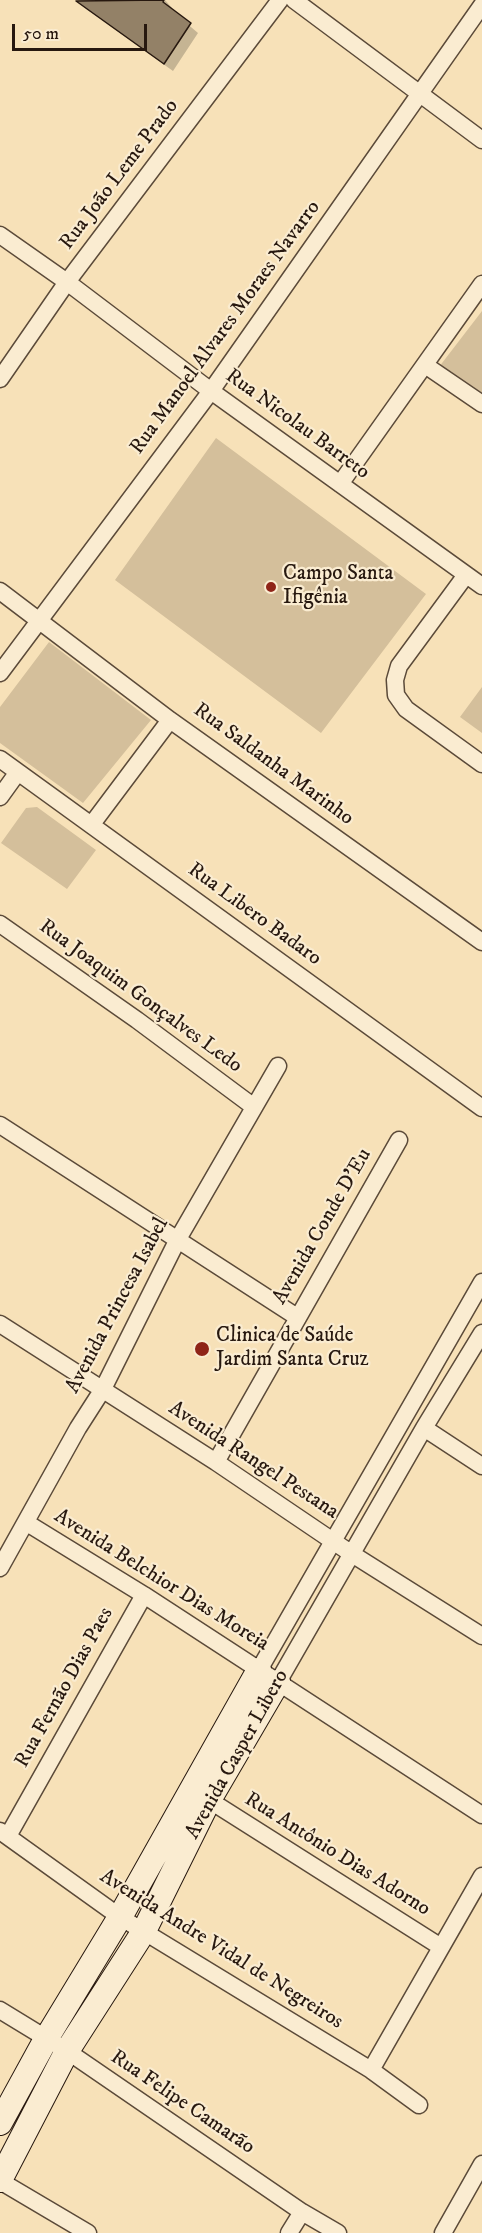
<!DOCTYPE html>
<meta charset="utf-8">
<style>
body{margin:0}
#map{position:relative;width:482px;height:2233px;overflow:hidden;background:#f7e1b8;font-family:"IM FELL DW Pica",serif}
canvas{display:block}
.scale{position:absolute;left:12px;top:24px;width:135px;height:27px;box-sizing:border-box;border:3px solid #27180f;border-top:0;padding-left:8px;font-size:18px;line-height:21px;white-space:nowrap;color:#27180f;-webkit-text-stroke:4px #faecd1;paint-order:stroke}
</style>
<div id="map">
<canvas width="482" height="2233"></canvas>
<div class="scale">50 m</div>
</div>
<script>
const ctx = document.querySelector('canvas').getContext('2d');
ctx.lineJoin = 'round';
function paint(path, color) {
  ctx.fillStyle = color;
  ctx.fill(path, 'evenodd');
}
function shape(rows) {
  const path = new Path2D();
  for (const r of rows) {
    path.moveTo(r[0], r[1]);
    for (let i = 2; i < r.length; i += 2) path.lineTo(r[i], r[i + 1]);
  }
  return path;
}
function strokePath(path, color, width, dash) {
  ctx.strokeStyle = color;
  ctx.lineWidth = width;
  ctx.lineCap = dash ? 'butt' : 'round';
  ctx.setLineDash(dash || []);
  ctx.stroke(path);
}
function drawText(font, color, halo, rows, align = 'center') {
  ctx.font = font + ' "IM FELL DW Pica",serif';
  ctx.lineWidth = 4.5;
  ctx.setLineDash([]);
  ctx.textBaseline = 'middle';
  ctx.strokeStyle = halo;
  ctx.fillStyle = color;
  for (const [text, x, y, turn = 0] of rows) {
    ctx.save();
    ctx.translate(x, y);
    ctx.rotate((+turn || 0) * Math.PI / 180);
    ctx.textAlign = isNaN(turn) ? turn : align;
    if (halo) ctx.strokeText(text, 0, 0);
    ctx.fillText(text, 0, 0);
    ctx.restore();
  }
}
const green = shape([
 [482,311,482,394,439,367],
 [216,438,426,594,321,733,115,580],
 [49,642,151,720,83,803,0,743,0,707],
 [482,687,482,733,460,717],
 [37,807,96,850,67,889,1,843,26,808]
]);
const shadow = shape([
 [78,0,165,0,172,8,171,10,198,33,173,71,86,9]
]);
const building = shape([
 [164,0,163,2,191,23,164,64,76,1,164,0]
]);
const street = shape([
 [294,0,482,140],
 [0,235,67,282,211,391,482,586],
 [425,365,482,404],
 [0,379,67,282,280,0],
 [340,484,482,284],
 [466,575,399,666,395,680,396,695,406,709,482,764],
 [0,591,170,720,482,942],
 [0,673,211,391,482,5],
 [0,759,482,1108],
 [0,797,18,772],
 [92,824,170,720],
 [0,924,137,1020,254,1107],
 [0,1125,297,1317],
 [0,1324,216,1462,352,1554,482,1636],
 [424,1428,482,1466],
 [216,1462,399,1140],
 [27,1523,144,1595,482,1815],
 [0,1568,78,1428,103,1389,178,1239,278,1066],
 [259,1670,482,1282],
 [278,1682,424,1428,482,1333],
 [209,1800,441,1947],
 [0,1831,120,1917,371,2070,419,2105],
 [8,1836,144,1595],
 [0,2010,67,2051,302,2212,338,2233],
 [371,2070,482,1876],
 [0,2181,88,2233],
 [289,2233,302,2212],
 [443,2233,482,2164]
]);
const secondary = shape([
 [0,2123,46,2039,120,1917,259,1670],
 [0,2180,67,2051,144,1931,209,1800,278,1682]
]);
const markers = [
 [271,587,6,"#8f2418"],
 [202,1349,8,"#8f2418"]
];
const streetNames = [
 ["Rua João Leme Prado",120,175,-53],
 ["Rua Manoel Alvares Moraes Navarro",226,328,-54],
 ["Rua Nicolau Barreto",297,425,36],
 ["Rua Saldanha Marinho",273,765,36],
 ["Rua Libero Badaro",254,915,36],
 ["Rua Joaquim Gonçalves Ledo",140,997,36],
 ["Avenida Conde D'Eu",323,1227,-60],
 ["Avenida Princesa Isabel",118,1306,-62],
 ["Avenida Rangel Pestana",253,1461,33],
 ["Avenida Belchior Dias Moreia",161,1581,32],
 ["Rua Fernão Dias Paes",65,1688,-61],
 ["Avenida Casper Libero",238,1755,-61],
 ["Rua Antônio Dias Adorno",337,1855,32],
 ["Avenida Andre Vidal de Negreiros",221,1950,32],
 ["Rua Felipe Camarão",182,2103,34]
];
const poiNames = [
 ["Campo Santa",283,575],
 ["Ifigênia",283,599],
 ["Clinica de Saúde",216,1337],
 ["Jardim Santa Cruz",216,1361]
];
paint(green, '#d4bf9b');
paint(shadow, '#0003');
paint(building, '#938167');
strokePath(building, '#27180f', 1.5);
strokePath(street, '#5b4a39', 19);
strokePath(secondary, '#27180f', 26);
strokePath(street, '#faecd1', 16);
strokePath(secondary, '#faecd1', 24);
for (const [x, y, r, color] of markers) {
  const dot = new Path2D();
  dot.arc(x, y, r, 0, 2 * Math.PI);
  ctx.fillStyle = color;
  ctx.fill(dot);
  strokePath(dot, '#faecd1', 2);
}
drawText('21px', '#27180f', '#faecd1', streetNames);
drawText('21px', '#27180f', '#faecd1', poiNames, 'left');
</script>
